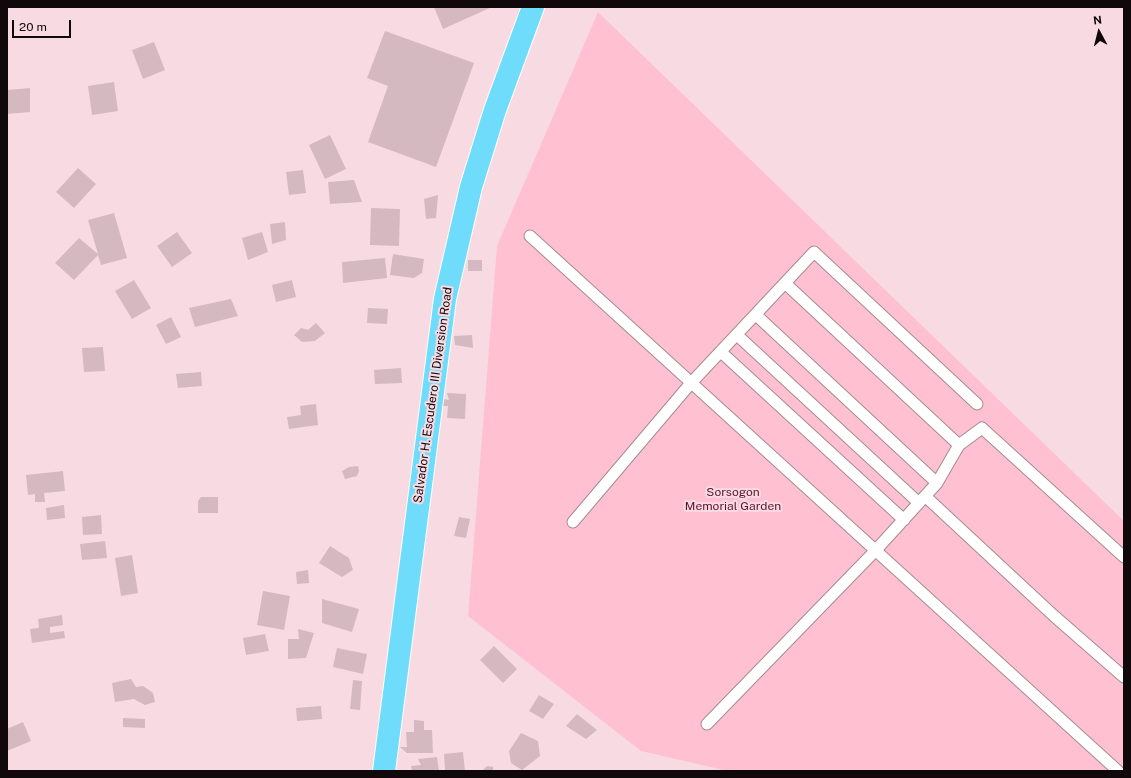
<!DOCTYPE html>
<style>
body{margin:0}
#map{position:relative;width:1131px;height:778px;overflow:hidden;background:#f8dbe2;font-family:"Public Sans",sans-serif}
canvas{display:block}
.frame{position:absolute;inset:0;border:8px solid #11080b;pointer-events:none}
.north{position:absolute;left:1079px;top:12px;width:40px;height:40px;-webkit-text-stroke:3px #f8dbe2;paint-order:stroke;rotate:353deg;font-size:11px;font-weight:700;line-height:16px;text-align:center;color:#11080b}
.north::after{content:'';display:block;margin:auto;width:14px;height:18px;background:#11080b;clip-path:polygon(50% 0,100% 100%,50% 72%,0 100%)}
.scale{position:absolute;left:12px;top:20px;width:59px;height:18px;box-sizing:border-box;border:2px solid #11080b;border-top:0;padding-left:5px;font-size:12px;line-height:14px;white-space:nowrap;color:#11080b;-webkit-text-stroke:3px #f8dbe2;paint-order:stroke}
</style>
<div id="map">
<canvas width="1131" height="778"></canvas>
<div class="frame"></div>
<div class="north">N</div>
<div class="scale">20 m</div>
</div>
<script>
const ctx = document.querySelector('canvas').getContext('2d');
ctx.lineJoin = 'round';
function paint(path, color) {
  ctx.fillStyle = color;
  ctx.fill(path, 'evenodd');
}
function shape(rows) {
  const path = new Path2D();
  for (const r of rows) {
    path.moveTo(r[0], r[1]);
    for (let i = 2; i < r.length; i += 2) path.lineTo(r[i], r[i + 1]);
  }
  return path;
}
function strokePath(path, color, width, dash) {
  ctx.strokeStyle = color;
  ctx.lineWidth = width;
  ctx.lineCap = dash ? 'butt' : 'round';
  ctx.setLineDash(dash || []);
  ctx.stroke(path);
}
function drawText(font, color, halo, rows, align = 'center') {
  ctx.font = font + ' "Public Sans",sans-serif';
  ctx.lineWidth = 4;
  ctx.setLineDash([]);
  ctx.textBaseline = 'middle';
  ctx.strokeStyle = halo;
  ctx.fillStyle = color;
  for (const [text, x, y, turn = 0] of rows) {
    ctx.save();
    ctx.translate(x, y);
    ctx.rotate((+turn || 0) * Math.PI / 180);
    ctx.textAlign = isNaN(turn) ? turn : align;
    if (halo) ctx.strokeText(text, 0, 0);
    ctx.fillText(text, 0, 0);
    ctx.restore();
  }
}
const green = shape([
 [598,12,1124,521,1124,771,728,771,641,751,468,616,497,246]
]);
const building = shape([
 [434,7,492,7,443,29],
 [385,31,474,63,436,167,368,142,388,86,367,78],
 [154,42,165,70,143,79,132,50],
 [114,82,118,111,92,115,88,86],
 [30,88,30,112,7,114,7,90],
 [330,135,346,169,325,179,309,145],
 [78,168,96,184,74,208,56,192],
 [303,170,306,193,289,195,286,172],
 [354,180,362,202,330,204,328,182],
 [438,195,436,218,426,219,424,199],
 [371,208,400,209,399,246,370,245],
 [114,213,127,258,101,265,98,255,74,280,55,263,79,238,98,254,88,220],
 [285,222,286,240,272,244,270,224],
 [177,232,192,253,172,267,157,246],
 [262,232,268,252,248,260,242,238],
 [393,254,424,259,422,273,414,278,390,275],
 [385,258,387,278,343,283,342,262],
 [468,260,482,260,482,271,468,271],
 [134,280,151,308,132,319,115,291],
 [292,280,296,297,276,302,272,285],
 [231,299,238,316,195,327,189,308],
 [368,308,388,309,387,324,367,323],
 [171,317,181,337,166,344,156,325],
 [316,323,325,333,315,341,302,342,294,335,301,328,308,330],
 [472,335,473,348,455,345,454,336],
 [103,347,105,371,84,372,82,348],
 [401,368,402,383,375,384,374,370],
 [201,372,202,386,178,388,176,374],
 [447,393,466,394,465,419,447,418,448,406,443,406,443,399,449,400],
 [316,404,318,425,289,429,287,417,301,415,300,406],
 [358,466,359,471,357,476,345,479,342,471,349,467],
 [63,471,65,491,44,493,45,502,35,502,35,494,28,495,26,475],
 [201,497,218,497,218,513,198,513,198,501],
 [64,505,65,518,47,520,46,508],
 [101,515,102,534,83,535,82,517],
 [459,517,470,519,466,538,454,536],
 [105,541,107,558,82,560,80,544],
 [330,546,349,558,353,570,342,577,319,563],
 [132,555,138,593,121,596,115,558],
 [308,570,309,583,297,584,296,572],
 [263,591,290,596,284,630,257,625],
 [322,599,359,609,352,632,322,623],
 [62,615,63,625,50,627,50,633,64,631,65,638,32,643,30,629,39,628,38,619],
 [298,629,314,633,306,658,288,659,288,639,299,639],
 [265,634,269,651,246,655,243,638],
 [494,646,517,669,503,683,480,660],
 [337,648,367,654,363,674,333,667],
 [131,679,136,687,143,686,153,693,155,702,145,705,134,699,115,702,112,683],
 [353,680,362,681,360,710,350,709],
 [539,695,554,704,543,719,529,711],
 [321,706,322,719,297,721,296,708],
 [577,714,597,730,586,739,566,726],
 [123,718,145,719,145,728,123,727],
 [414,720,424,721,424,730,432,730,433,753,407,753,400,747,407,747,406,732,414,732],
 [23,722,31,741,7,751,7,729],
 [521,733,538,741,540,756,522,770,511,763,509,751],
 [463,752,465,771,445,771,444,754],
 [437,757,439,771,412,771,411,766,421,765,418,759],
 [487,766,493,767,493,771,482,771]
]);
const lane = shape([
 [530,236,1118,771],
 [786,284,959,445],
 [756,315,937,483],
 [737,335,919,503],
 [721,352,904,520],
 [925,496,1053,615,1124,677],
 [573,522,691,383,814,252,977,404],
 [707,724,875,551,937,483,959,445,982,428,1124,557]
]);
const highway = shape([
 [384,771,445,299,471,187,495,110,533,7]
]);
const streetNames = [
 ["Salvador H. Escudero III Diversion Road",433,395,-82]
];
const parkNames = [
 ["Sorsogon",733,492],
 ["Memorial Garden",733,506]
];
paint(green, '#ffc1d1');
paint(building, '#d5b9c0');
strokePath(lane, '#a58b91', 13);
strokePath(highway, '#fff', 24);
strokePath(lane, '#fff', 11);
strokePath(highway, '#70dcfc', 22);
drawText('12px', '#11080b', '#f8dbe2', streetNames);
drawText('12px', '#5e1030', '#f8dbe2', parkNames);
</script>
